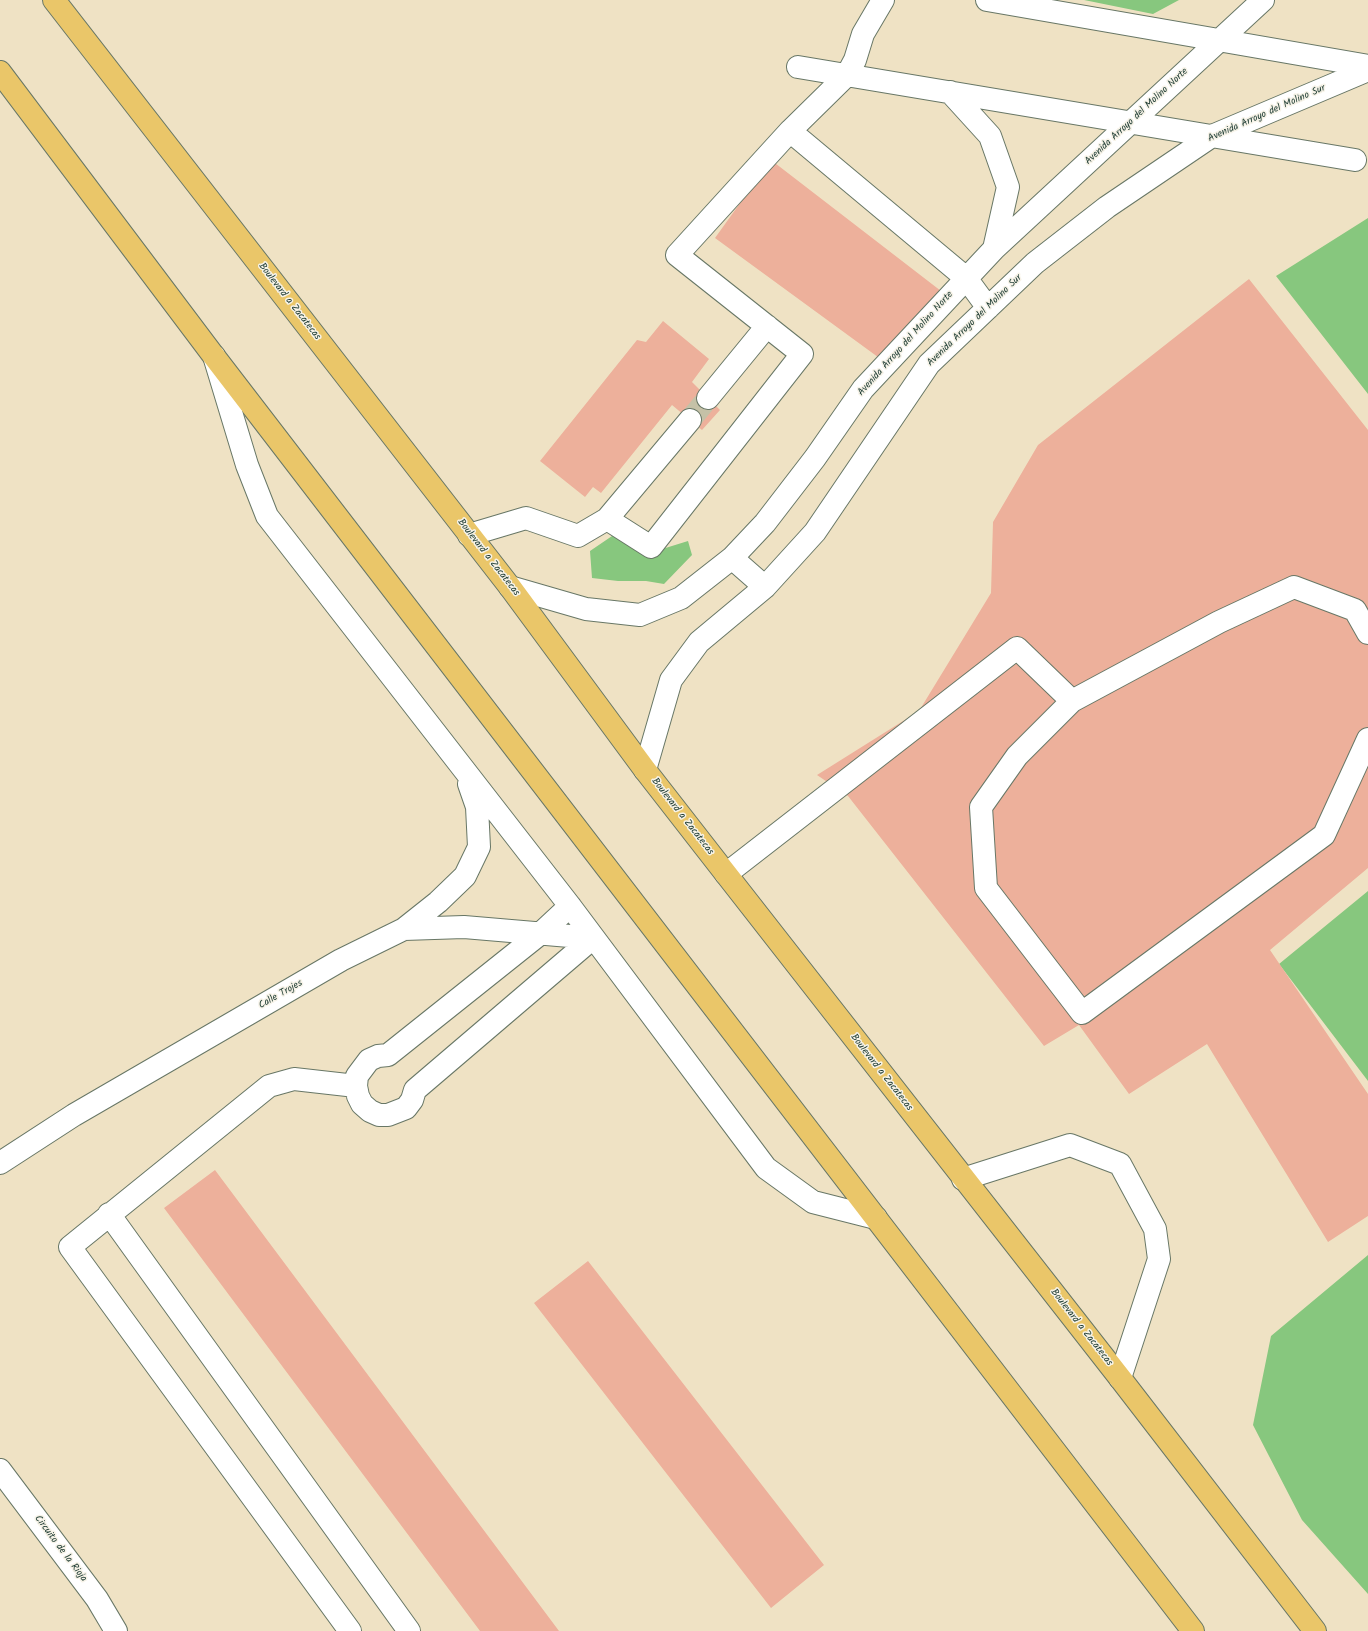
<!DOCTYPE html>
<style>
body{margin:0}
canvas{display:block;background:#efe2c4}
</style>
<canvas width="1368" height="1631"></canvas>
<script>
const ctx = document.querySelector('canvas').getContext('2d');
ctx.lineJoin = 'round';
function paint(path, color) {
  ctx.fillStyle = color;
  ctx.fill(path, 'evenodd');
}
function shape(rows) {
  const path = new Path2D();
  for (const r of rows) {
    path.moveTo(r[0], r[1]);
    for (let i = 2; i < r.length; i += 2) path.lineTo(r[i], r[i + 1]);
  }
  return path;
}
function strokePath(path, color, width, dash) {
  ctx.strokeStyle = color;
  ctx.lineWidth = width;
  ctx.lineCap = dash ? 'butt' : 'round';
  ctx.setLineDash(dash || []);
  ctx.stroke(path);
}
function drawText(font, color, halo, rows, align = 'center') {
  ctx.font = font + ' Kalam,sans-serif';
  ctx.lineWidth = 3;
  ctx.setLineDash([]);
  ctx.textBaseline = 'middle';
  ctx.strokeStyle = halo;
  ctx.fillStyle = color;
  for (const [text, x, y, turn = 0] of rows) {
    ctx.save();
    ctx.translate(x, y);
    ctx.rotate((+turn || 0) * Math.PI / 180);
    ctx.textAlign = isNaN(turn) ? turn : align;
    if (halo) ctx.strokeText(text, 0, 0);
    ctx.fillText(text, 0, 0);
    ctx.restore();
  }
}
const green = shape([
 [1084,0,1179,0,1153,14],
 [1368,218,1368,394,1276,276],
 [615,534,643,555,688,541,692,555,664,584,646,581,618,581,592,578,590,551],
 [1368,891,1368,1081,1279,964],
 [1368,1255,1368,1594,1302,1520,1253,1425,1271,1336]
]);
const building = shape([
 [771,160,941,291,882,360,715,238],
 [1249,279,1368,430,1368,868,1270,950,1368,1094,1368,1216,1328,1242,1207,1044,1129,1094,1079,1025,1044,1046,848,796,817,775,919,711,991,593,993,522,1038,445],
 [663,321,709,359,692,382,720,410,702,430,672,405,601,493,593,487,585,497,540,461,637,340,646,342],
 [215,1170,559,1631,480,1631,164,1208],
 [588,1261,824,1565,771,1608,534,1303]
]);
const minorTunnel = shape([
 [690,420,708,398]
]);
const minor = shape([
 [987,0,1368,66],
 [798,67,1355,160],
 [950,92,990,136,1008,187,994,249],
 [790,131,966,278,988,308],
 [214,356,247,465,267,516,570,906,766,1168,813,1202,876,1218],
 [708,398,767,326],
 [607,519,690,420],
 [469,535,526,518,578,536,607,519,651,547,802,354,677,255,790,131,847,75,855,60,863,34,883,0],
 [732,558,765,587],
 [510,587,586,609,640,615,681,598,732,558,765,523,815,458,863,389,994,249,1263,0],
 [1368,633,1355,610,1294,587,1219,622,1072,701,1017,756,981,807,986,888,1082,1013,1324,835,1368,739],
 [645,770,671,680,699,642,765,587,815,532,929,364,1035,263,1107,207,1212,136,1368,70],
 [726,874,1017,648,1072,701],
 [570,906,541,933,388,1055,378,1056,369,1060,357,1076,356,1086,358,1096,362,1104,370,1111,379,1115,388,1115,406,1108,412,1100,415,1090,593,938],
 [404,929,464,927,593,938],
 [0,1163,74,1115,341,960,404,929,438,902,465,876,479,847,477,807,469,784],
 [963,1179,1070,1145,1120,1164,1155,1229,1159,1259,1120,1378],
 [109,1214,409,1631],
 [0,1470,97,1599,116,1631],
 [350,1631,70,1247,269,1086,294,1079,356,1086]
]);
const major = shape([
 [54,0,510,587,645,770,726,874,1120,1378,1315,1631],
 [0,72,213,355,1193,1631]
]);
const streetNames = [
 ["Avenida Arroyo del Molino Sur",1267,114,-24],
 ["Avenida Arroyo del Molino Norte",1137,117,-43],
 ["Boulevard a Zacatecas",289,302,52],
 ["Avenida Arroyo del Molino Sur",975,321,-44],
 ["Avenida Arroyo del Molino Norte",906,344,-48],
 ["Boulevard a Zacatecas",488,558,52],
 ["Boulevard a Zacatecas",682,817,52],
 ["Calle Trojes",281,995,-30],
 ["Boulevard a Zacatecas",881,1073,52],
 ["Boulevard a Zacatecas",1081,1328,52],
 ["Circuito de la Rioja",60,1549,53]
];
paint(green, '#87c77e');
paint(building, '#edb09b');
strokePath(minorTunnel, '#c5c1a7', 22, [22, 11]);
strokePath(minor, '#687766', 24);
strokePath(major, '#687766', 24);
strokePath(minor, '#fff', 22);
strokePath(major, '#eac669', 22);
drawText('10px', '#1f3d34', '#f7f3e8', streetNames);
</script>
